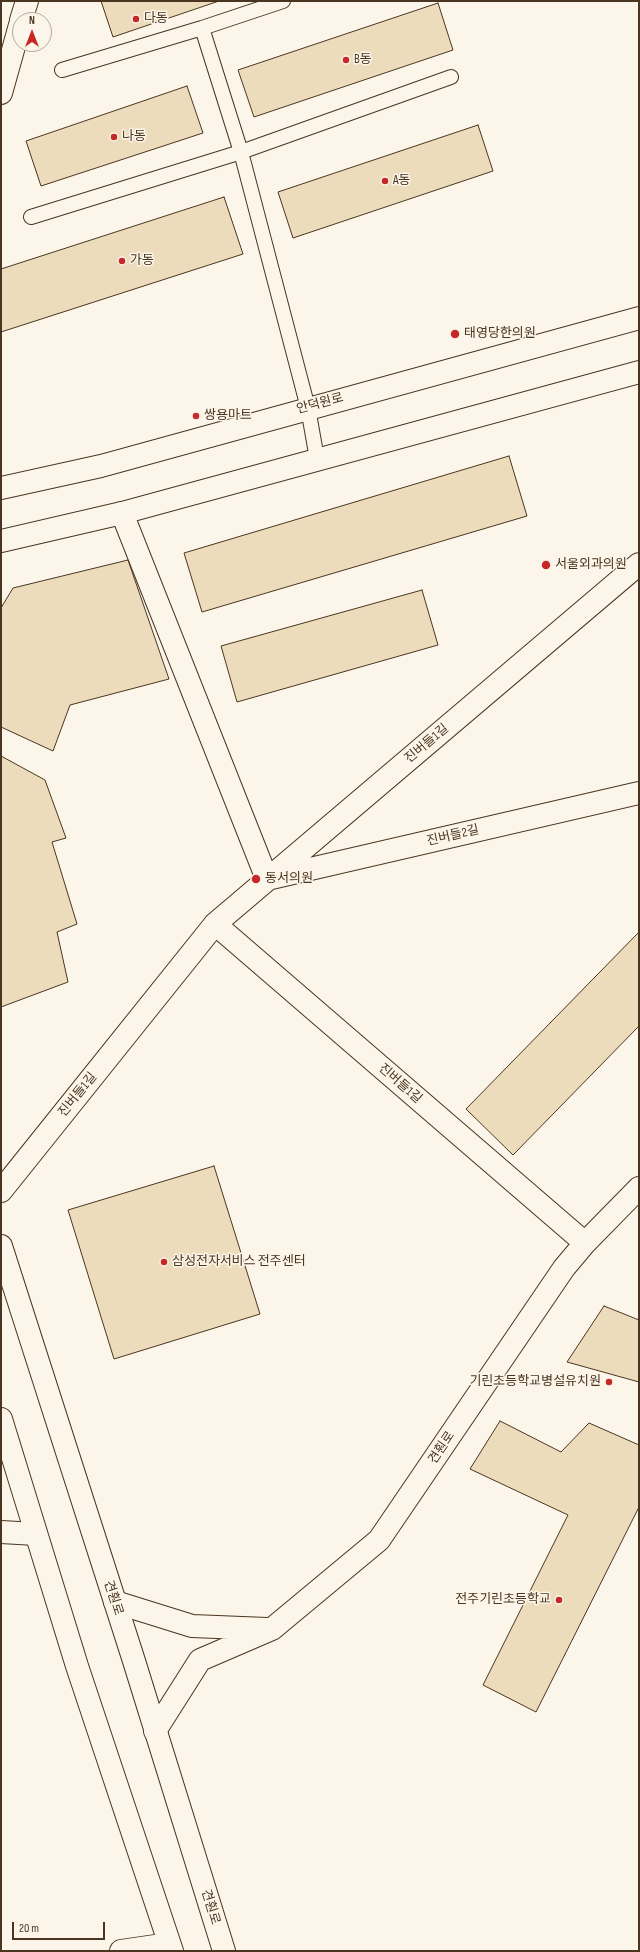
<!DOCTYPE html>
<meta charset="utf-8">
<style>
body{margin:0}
#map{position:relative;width:640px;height:1952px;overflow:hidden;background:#fbf6e9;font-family:"Sofia Sans Condensed",sans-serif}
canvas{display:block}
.frame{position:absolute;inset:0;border:2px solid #4a3520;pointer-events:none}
.north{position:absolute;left:12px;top:12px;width:40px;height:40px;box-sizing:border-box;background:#fbf6e9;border:1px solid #b4a999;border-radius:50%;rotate:0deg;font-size:11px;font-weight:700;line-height:16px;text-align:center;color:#4a3520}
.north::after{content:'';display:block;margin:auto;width:14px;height:18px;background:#c62828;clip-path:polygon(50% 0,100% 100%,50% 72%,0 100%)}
.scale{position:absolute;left:12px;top:1922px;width:93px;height:18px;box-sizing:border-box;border:2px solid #4a3520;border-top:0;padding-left:5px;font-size:12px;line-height:14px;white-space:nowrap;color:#4a3520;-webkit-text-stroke:3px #fbf6e9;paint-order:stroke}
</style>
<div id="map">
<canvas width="640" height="1952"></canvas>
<div class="frame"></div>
<div class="north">N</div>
<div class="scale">20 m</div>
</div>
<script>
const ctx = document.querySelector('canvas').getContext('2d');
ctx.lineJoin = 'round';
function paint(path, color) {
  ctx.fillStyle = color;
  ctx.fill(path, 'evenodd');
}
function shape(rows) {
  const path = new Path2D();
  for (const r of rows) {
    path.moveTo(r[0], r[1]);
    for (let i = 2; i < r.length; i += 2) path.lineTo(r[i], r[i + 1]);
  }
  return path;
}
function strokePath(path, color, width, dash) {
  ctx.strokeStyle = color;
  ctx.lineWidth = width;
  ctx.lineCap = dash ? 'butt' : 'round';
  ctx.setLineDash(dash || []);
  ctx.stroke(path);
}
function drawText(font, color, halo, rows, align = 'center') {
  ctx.font = font + ' "Sofia Sans Condensed","Noto Sans KR",sans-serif';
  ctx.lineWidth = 3;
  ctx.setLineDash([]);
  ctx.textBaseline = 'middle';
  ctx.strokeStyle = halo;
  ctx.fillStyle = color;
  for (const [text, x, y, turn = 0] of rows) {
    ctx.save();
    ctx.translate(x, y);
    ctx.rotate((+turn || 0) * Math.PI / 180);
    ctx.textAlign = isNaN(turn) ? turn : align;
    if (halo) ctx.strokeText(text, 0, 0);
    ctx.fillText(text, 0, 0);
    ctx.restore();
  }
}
const building = shape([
 [101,1,219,1,113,37,101,1],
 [438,3,453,50,254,117,238,70,438,3],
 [187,86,203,133,41,186,26,141,187,86],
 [478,125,493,171,293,238,278,192,478,125],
 [224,197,243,254,1,332,1,269,224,197],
 [509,456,527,516,202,612,184,553,509,456],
 [128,560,169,679,70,705,53,751,1,727,1,608,13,588,128,560],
 [422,590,438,645,237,702,221,646,422,590],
 [1,756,45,780,66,838,52,842,77,924,57,932,68,982,1,1007,1,756],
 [639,932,639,1026,513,1155,466,1109,639,932],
 [214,1166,260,1314,114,1359,68,1210,214,1166],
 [604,1306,639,1320,639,1382,567,1362,604,1306],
 [500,1421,561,1452,589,1423,639,1445,639,1507,536,1712,483,1685,568,1515,470,1469,500,1421]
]);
const lane = shape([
 [202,28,241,152,308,408,317,459],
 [62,70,202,28,283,1],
 [31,217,241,152,451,77]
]);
const street = shape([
 [21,20,27,1],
 [1,93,20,25],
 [122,513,267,879,639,793],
 [215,924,585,1243],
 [1,1191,215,924,639,564],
 [1,1532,36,1534],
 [115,1602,192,1626,267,1629],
 [155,1731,200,1660,272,1629,379,1540,564,1268,585,1243,639,1188],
 [121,1951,169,1944]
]);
const secondary = shape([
 [1,488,101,466,639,318],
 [1,541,122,513,639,372],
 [1,1246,134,1661,224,1951],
 [1,1419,77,1666,172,1951]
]);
const markers = [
 [136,19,4,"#c62828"],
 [346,60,4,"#c62828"],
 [114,137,4,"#c62828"],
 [385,181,4,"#c62828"],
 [122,261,4,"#c62828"],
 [455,334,5,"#c62828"],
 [196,416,4,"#c62828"],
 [546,565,5,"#c62828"],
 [256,879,5,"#c62828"],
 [164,1262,4,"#c62828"],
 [609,1382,4,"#c62828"],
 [559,1600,4,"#c62828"]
];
const poiNames = [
 ["다동",144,19],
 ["B동",354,60],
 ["나동",122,137],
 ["A동",393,181],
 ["가동",130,261],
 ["태영당한의원",464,334],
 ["쌍용마트",204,416],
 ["서울외과의원",555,565],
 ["동서의원",265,879],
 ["삼성전자서비스 전주센터",172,1262],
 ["기린초등학교병설유치원",601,1382,"right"],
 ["전주기린초등학교",551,1600,"right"]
];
const streetNames = [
 ["안덕원로",320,404,-15],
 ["진버들1길",427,744,-40],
 ["진버들2길",453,836,-13],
 ["진버들1길",400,1084,41],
 ["진버들1길",78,1095,-51],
 ["견훤로",442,1448,-56],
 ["견훤로",113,1598,72],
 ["견훤로",210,1907,73]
];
paint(building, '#ecdcbc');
strokePath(building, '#4a3520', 1);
strokePath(lane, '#4a3520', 16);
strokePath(street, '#4a3520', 24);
strokePath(secondary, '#4a3520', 24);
strokePath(lane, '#fbf6e9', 14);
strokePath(street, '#fbf6e9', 22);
strokePath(secondary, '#fbf6e9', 22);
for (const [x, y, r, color] of markers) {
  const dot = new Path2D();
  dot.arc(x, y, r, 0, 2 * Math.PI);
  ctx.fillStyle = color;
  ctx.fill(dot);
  strokePath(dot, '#fbf6e9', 1.5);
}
drawText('13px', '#4a3520', '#fbf6e9', poiNames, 'left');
drawText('13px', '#4a3520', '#fbf6e9', streetNames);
</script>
